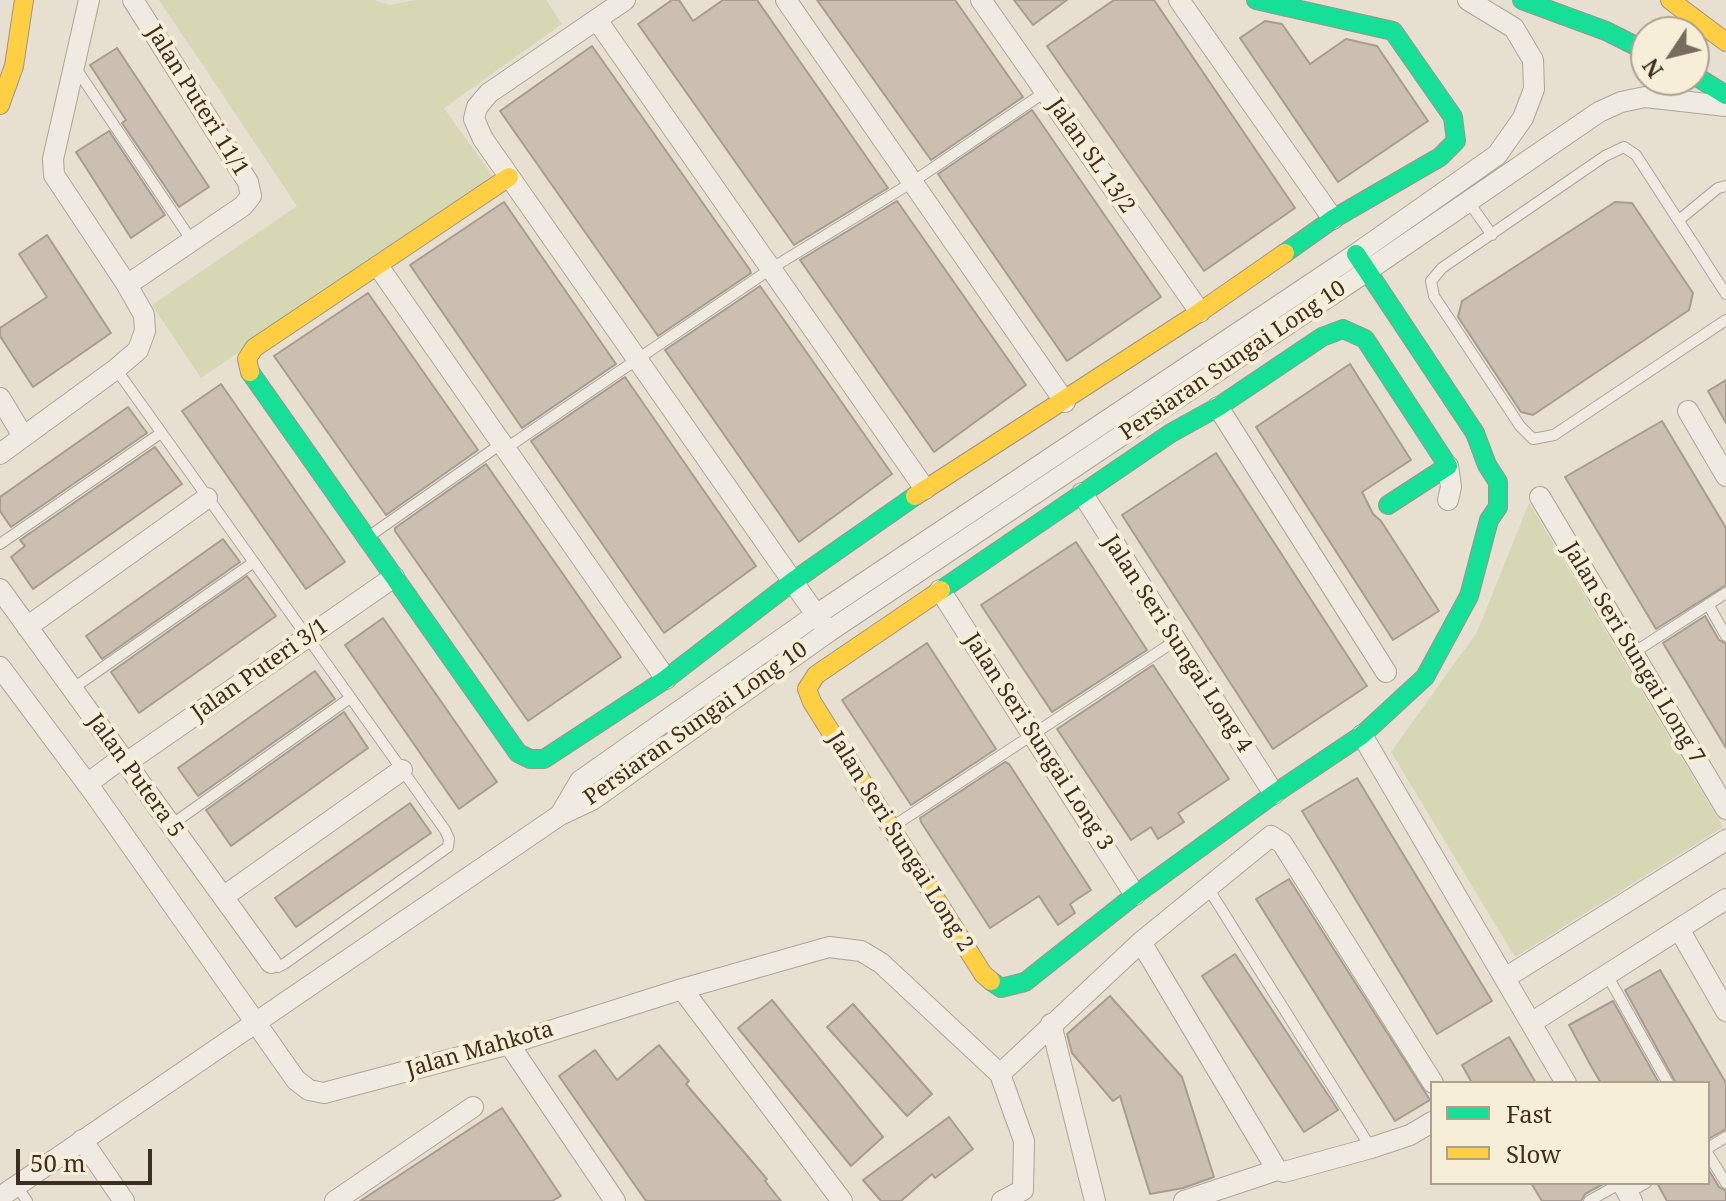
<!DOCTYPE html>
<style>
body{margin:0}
#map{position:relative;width:1726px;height:1201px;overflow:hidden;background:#e7e0d1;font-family:"Noto Serif",serif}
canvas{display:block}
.legend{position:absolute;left:1430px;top:1081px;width:280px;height:104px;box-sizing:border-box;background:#f7eed8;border:2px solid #ada18e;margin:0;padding:10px 14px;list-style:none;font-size:24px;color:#3d2e20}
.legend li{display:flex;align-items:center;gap:16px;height:40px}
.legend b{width:40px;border:2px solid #ada18e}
.north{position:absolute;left:1630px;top:16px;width:80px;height:80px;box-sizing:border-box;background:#f7eed8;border:2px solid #ada18e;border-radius:50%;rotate:235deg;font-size:22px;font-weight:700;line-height:32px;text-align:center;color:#3d2e20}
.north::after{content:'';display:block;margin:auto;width:28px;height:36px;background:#786c5e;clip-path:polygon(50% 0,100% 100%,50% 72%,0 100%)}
.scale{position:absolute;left:16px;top:1149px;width:136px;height:36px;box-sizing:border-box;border:4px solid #3d2e20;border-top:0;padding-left:10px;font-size:24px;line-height:28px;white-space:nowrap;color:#3d2e20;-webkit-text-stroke:6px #f7eed8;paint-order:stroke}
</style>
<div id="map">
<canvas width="1726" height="1201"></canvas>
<ul class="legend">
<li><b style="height:10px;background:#16e098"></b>Fast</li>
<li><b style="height:10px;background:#ffcf43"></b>Slow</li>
</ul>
<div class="north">N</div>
<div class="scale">50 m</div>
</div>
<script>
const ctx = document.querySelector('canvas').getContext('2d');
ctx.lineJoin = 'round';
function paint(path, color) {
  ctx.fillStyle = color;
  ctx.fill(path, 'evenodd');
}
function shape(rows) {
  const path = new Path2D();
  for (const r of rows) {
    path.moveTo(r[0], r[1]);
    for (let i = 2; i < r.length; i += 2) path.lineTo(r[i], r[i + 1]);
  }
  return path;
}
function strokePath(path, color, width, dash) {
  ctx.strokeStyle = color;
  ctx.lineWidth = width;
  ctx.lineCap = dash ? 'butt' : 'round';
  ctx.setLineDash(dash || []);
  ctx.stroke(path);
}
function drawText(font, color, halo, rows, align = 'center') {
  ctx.font = font + ' "Noto Serif",serif';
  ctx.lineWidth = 8;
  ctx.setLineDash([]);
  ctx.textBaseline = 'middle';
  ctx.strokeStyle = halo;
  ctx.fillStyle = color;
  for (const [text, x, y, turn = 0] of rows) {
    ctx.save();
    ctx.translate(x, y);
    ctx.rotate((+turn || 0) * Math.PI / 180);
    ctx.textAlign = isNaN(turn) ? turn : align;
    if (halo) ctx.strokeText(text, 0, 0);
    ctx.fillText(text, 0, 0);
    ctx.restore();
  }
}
const green = shape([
 [159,0,374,0,390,5,415,0,546,0,562,24,444,108,494,178,201,378,152,305,297,206],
 [1529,503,1723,827,1515,957,1391,752,1477,632]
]);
const building = shape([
 [672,0,679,0,693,21,723,0,757,0,888,188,794,245,638,24,672,0],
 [817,0,955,0,1023,97,931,160,817,0],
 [1014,0,1067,0,1033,25,1014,0],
 [1114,0,1154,0,1295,208,1204,271,1047,46,1114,0],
 [1265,21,1282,24,1310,64,1346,39,1377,46,1428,121,1338,182,1240,38,1265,21],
 [592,46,750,270,751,273,658,336,500,111,592,46],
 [117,48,209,187,179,207,122,123,126,120,90,65,117,48],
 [1032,110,1161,297,1067,361,938,174,1032,110],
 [109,131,165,215,131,238,76,152,109,131],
 [897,201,1026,385,934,452,800,260,897,201],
 [504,202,616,364,522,428,410,265,504,202],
 [1615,202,1632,203,1693,293,1689,310,1533,415,1521,412,1458,317,1462,301,1615,202],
 [47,235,111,333,33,387,0,336,0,328,47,297,19,254,47,235],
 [760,286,892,474,799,542,665,350,760,286],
 [368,293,478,450,386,515,274,356,368,293],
 [1350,364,1411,460,1362,492,1373,514,1381,521,1439,611,1393,640,1256,427,1350,364],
 [625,377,756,566,664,633,531,441,625,377],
 [1726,380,1726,423,1708,391,1726,380],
 [221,384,345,562,306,589,182,411,221,384],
 [128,407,147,433,11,527,0,511,0,497,128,407],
 [1662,421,1726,528,1726,585,1656,629,1565,477,1662,421],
 [155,447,182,484,33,589,11,557,25,546,20,540,155,447],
 [1216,453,1367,686,1273,749,1122,515,1216,453],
 [486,464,621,657,528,721,395,531,395,528,486,464],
 [223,539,240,562,102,659,86,636,223,539],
 [1076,542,1147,650,1052,712,981,605,1076,542],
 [247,576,276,616,139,713,111,672,247,576],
 [1705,616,1719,640,1726,644,1726,748,1663,643,1705,616],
 [383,618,497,782,459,809,345,645,383,618],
 [927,643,996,749,911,805,842,700,927,643],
 [1153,665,1229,779,1178,813,1184,822,1158,839,1151,827,1131,840,1057,729,1153,665],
 [315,671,335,699,198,796,178,768,315,671],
 [344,712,368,748,231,846,206,810,344,712],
 [1005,762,1009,764,1091,890,1070,904,1075,913,1058,925,1039,896,990,928,921,822,920,818,1005,762],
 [1357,778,1492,1001,1437,1034,1302,811,1357,778],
 [410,803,431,833,296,927,275,898,410,803],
 [1289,879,1430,1100,1395,1121,1256,899,1289,879],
 [1235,954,1338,1110,1304,1132,1202,976,1235,954],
 [1660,970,1726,1083,1726,1129,1708,1139,1708,1083,1676,1083,1625,990,1660,970],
 [1110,996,1182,1077,1214,1177,1183,1188,1150,1194,1120,1096,1113,1101,1072,1053,1067,1034,1110,996],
 [772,1000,883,1137,851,1166,738,1028,772,1000],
 [1613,1001,1659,1083,1601,1083,1591,1066,1569,1025,1613,1001],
 [853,1004,932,1094,907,1116,827,1027,853,1004],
 [1509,1037,1536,1083,1472,1083,1462,1065,1509,1037],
 [659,1045,689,1081,686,1084,767,1179,765,1181,781,1201,646,1201,559,1076,595,1050,617,1080,659,1045],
 [502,1108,561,1196,552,1201,360,1201,502,1108],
 [949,1117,973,1149,935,1178,932,1174,901,1201,881,1201,863,1180,949,1117],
 [1708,1169,1719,1187,1726,1191,1726,1201,1667,1201,1657,1183,1708,1183,1708,1169],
 [1531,1183,1605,1183,1585,1194,1581,1201,1542,1201,1531,1183]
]);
const lane = shape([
 [75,67,192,241],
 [1468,201,1492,235],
 [1679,220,1718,188,1726,186],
 [1726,294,1636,155,1624,147,1605,156,1442,268,1431,281,1434,296,1520,426,1533,439,1554,435,1726,320],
 [116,369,445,830,449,839,448,847,284,964,278,967,271,963],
 [505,449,772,268,911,183,1045,92],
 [368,537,501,444],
 [0,544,161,433],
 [1708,604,1726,636],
 [1633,653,1726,593],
 [72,689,254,562],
 [171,825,350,698],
 [892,827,1175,641],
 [1208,888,1371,1148],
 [1607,975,1668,1083],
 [1708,1148,1726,1137],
 [1708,1154,1726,1183],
 [16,1185,27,1201],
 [1628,1193,1646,1183],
 [1589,1201,1621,1183]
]);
const street = shape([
 [625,0,489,93,477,107,474,119,483,139,824,626],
 [786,0,1065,402],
 [981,0,1200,312],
 [1179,0,1333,219],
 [597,20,925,489],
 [378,266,666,679],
 [127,285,243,206,251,196,248,182,133,0],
 [0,398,23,436],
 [1218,407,1386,672],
 [1688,411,1726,476],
 [0,454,116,369,138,350,145,331,144,315,127,285,54,175,53,159,89,0],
 [1082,493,1274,794],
 [1540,497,1726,809],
 [1448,500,1451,487,1448,466],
 [0,589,271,963],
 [940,590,1135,895],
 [27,627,207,498],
 [0,667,94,793,296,1080,309,1090,324,1093,509,1044,682,989,829,947,861,951,881,963,1000,1074,1024,1141,1023,1190,1002,1201],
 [1362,735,1566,1083],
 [126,763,394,577],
 [87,784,122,758],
 [560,815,580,781,816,615,1356,254,1497,155,1523,118,1534,89,1533,60,1514,28,1468,0],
 [223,897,402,770],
 [1679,929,1726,1011],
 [1141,942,1277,1170,1284,1172,1371,1148,1410,1135,1432,1122],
 [1505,978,1726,840],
 [682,989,842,1201],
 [1531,1023,1726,899],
 [1051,1024,1095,1201],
 [509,1044,615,1201],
 [1000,1074,1141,942,1271,836,1282,843,1433,1083],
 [82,1140,124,1201],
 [1622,1183,1632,1201],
 [0,1197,560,815,592,800,828,632,1367,271,1599,112,1621,102,1645,97,1726,106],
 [335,1201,473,1107],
 [1184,1201,1277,1170]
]);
const fast = shape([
 [1256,0,1393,31,1453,117,1456,141,1440,157,1333,219,1285,253],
 [1522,0,1606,31,1646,51],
 [1694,75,1726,95],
 [250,372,518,753,530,759,544,759,666,679,792,582,915,496],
 [941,590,1171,433,1218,407,1322,337,1343,329,1365,339,1448,466,1388,505],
 [991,981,1001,988,1025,982,1135,895,1274,794,1362,735,1425,677,1469,596,1489,520,1498,507,1498,482,1487,465,1475,433,1356,254]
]);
const slow = shape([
 [1670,0,1726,42],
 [0,105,14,66,24,0],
 [250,372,247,359,254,348,509,177],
 [915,496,1200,312,1285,253],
 [941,590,816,675,807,689,812,702,983,974,991,981]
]);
const streetNames = [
 ["Jalan Puteri 11/1",197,101,58],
 ["Jalan SL 13/2",1091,156,55],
 ["Persiaran Sungai Long 10",1233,361,-34],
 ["Jalan Seri Sungai Long 4",1177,644,57],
 ["Jalan Seri Sungai Long 7",1633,653,59],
 ["Jalan Puteri 3/1",260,670,-35],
 ["Persiaran Sungai Long 10",696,724,-35],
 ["Jalan Seri Sungai Long 3",1038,742,57],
 ["Jalan Putera 5",135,776,54],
 ["Jalan Seri Sungai Long 2",900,842,58],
 ["Jalan Mahkota",480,1050,-16]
];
paint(green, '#d6d7b3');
paint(building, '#cbbfb2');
strokePath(building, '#a89c90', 2);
strokePath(lane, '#ada599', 12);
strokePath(street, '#ada599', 22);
strokePath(fast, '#9c958a', 20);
strokePath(slow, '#9c958a', 20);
strokePath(lane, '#efebe3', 10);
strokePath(street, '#efebe3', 20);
strokePath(fast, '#16e098', 18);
strokePath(slow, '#ffcf43', 18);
drawText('22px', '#3d2e20', '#f7eed8', streetNames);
</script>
